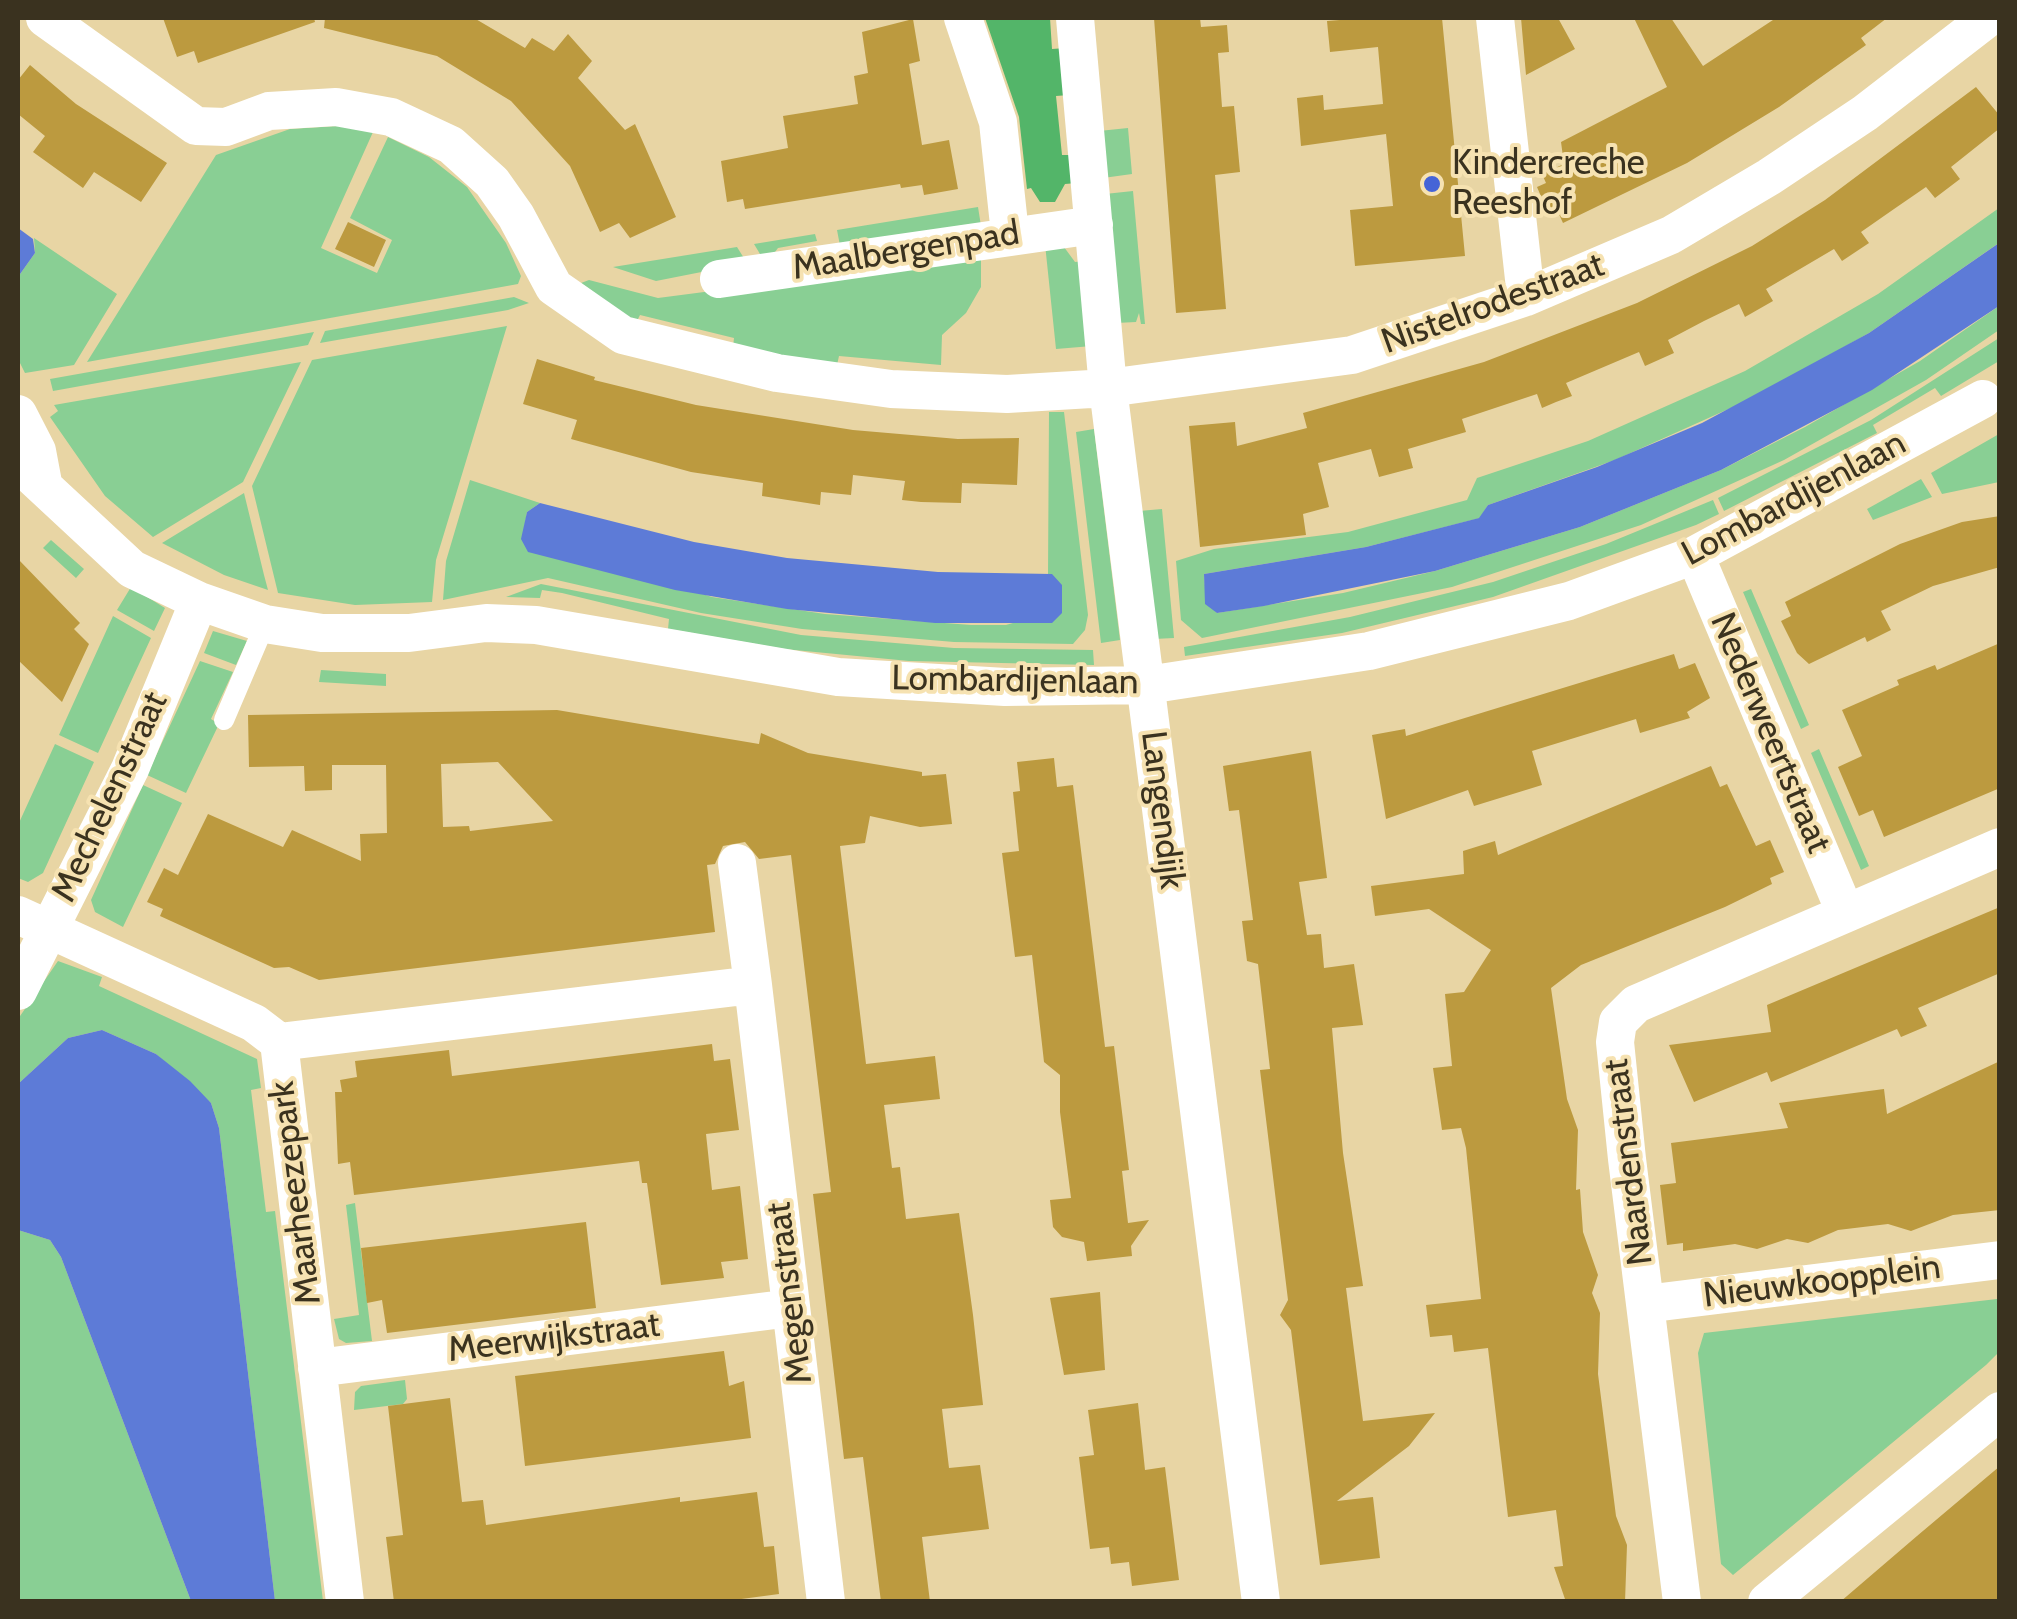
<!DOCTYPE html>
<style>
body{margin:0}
#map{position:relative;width:2017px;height:1619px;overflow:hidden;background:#e8d5a4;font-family:Cabin,sans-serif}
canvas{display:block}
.frame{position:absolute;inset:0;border:20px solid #3a321f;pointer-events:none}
</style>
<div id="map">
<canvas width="2017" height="1619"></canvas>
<div class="frame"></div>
</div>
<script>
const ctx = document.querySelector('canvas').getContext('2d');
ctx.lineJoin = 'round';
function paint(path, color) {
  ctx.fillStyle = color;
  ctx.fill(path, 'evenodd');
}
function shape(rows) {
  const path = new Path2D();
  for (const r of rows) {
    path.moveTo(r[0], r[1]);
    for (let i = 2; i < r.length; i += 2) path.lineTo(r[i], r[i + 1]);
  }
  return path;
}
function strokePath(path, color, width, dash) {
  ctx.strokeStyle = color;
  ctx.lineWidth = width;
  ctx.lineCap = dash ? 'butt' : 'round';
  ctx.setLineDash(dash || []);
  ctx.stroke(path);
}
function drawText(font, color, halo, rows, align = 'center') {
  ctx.font = font + ' Cabin,sans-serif';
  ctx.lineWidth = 8;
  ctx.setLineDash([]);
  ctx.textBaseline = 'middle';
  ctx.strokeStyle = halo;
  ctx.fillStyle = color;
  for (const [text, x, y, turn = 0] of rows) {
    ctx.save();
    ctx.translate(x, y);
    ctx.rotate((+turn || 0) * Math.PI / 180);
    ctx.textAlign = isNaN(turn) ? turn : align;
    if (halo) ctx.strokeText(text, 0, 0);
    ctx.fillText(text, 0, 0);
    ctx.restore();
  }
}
const green = shape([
 [338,126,373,132,321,248,377,273,392,240,350,218,388,137,429,157,467,187,506,243,521,276,518,284,87,362,216,155,290,129],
 [1128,128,1132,174,1103,178,1099,131],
 [1133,191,1145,324,1141,324,1139,313,1136,322,1116,323,1105,194],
 [978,207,981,226,963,225,841,251,837,230],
 [1999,208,1999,243,1993,247,1869,333,1753,398,1615,460,1488,505,1480,518,1366,547,1204,574,1206,600,1217,613,1343,593,1435,571,1580,527,1721,470,1805,427,1920,361,1999,306,1999,330,1926,380,1784,460,1641,525,1452,587,1202,638,1181,620,1176,561,1214,549,1348,532,1467,500,1477,478,1588,441,1745,371,1878,294],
 [815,234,817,241,778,248,766,264,754,244],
 [34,238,117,294,74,365,25,373,18,359,18,277,35,253],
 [1045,244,1064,247,1075,262,1084,261,1092,346,1056,349],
 [737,247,747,263,656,281,613,267],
 [981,256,981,287,966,313,942,335,941,365,839,356,837,365,733,347,734,338,640,315,636,323,581,283,589,280,658,298],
 [514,297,529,303,508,310,320,343,325,331],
 [507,326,436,560,432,602,355,605,278,593,252,486,312,360],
 [314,332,308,345,53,391,50,379],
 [1999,338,1999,361,1941,396,1935,388,1873,425,1877,433,1724,511,1718,498,1871,420],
 [301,362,243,482,153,537,105,496,50,417,58,411,54,405],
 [1049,412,1064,412,1088,615,1085,630,1073,644,954,642,802,629,701,613,548,578,443,600,446,561,470,480,540,503,527,512,523,536,712,597,825,614,971,625,1006,625,1061,609,1061,589,1048,574],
 [1094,429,1120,640,1101,643,1076,432],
 [1999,434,1999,482,1942,494,1931,473],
 [1921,479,1932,497,1873,520,1867,509],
 [244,493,264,575,268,590,224,575,162,543],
 [1713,500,1719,514,1696,525,1493,597,1342,633,1185,656,1184,647,1350,617,1493,582,1606,544],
 [1162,509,1174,638,1154,639,1139,511],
 [51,540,84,569,76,578,43,548],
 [541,584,801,635,954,648,1093,650,1094,665,909,661,784,649,668,629,669,619,562,593,542,590,540,598,506,597],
 [131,587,165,608,154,631,117,610],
 [1751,589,1809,725,1801,729,1743,592],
 [113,616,151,638,98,753,59,735],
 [213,631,247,641,236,665,204,653],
 [200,661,233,672,211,719,219,724,186,793,147,775],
 [321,670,386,674,386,686,319,682],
 [55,744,94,762,43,873,28,882,18,878,18,825],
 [1819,749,1869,866,1861,870,1811,753],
 [143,785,182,803,123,927,95,912,91,900],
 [58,961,102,977,99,986,257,1059,261,1088,251,1090,266,1212,275,1211,323,1601,275,1601,219,1128,211,1103,156,1054,102,1030,68,1038,18,1084,18,1019],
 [355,1203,372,1341,346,1343,339,1339,334,1319,359,1315,346,1205],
 [18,1230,50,1240,61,1257,191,1601,18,1602],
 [1997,1299,1999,1352,1986,1365,1733,1575,1721,1564,1698,1353,1704,1333],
 [405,1380,407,1399,403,1404,354,1410,355,1392,361,1386]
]);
const forest = shape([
 [985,18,1050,18,1052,49,1066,48,1069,95,1056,96,1062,155,1075,155,1077,183,1065,184,1055,202,1040,202,1031,188,1027,189,1019,117]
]);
const water = shape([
 [18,228,33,239,35,253,18,277],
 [1999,243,1999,306,1872,390,1721,470,1580,527,1435,571,1264,606,1217,613,1205,604,1204,574,1366,547,1479,518,1488,505,1597,467,1702,423,1869,333],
 [540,503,694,542,787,558,938,572,1052,574,1062,585,1062,613,1052,623,935,623,787,609,675,590,528,552,521,539,527,512],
 [102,1030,156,1054,190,1081,211,1103,219,1128,275,1601,191,1601,61,1257,50,1240,18,1230,18,1084,68,1038]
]);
const building = shape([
 [163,18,314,18,315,22,198,63,194,51,177,57],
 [325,18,474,18,525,48,532,38,554,51,568,34,592,61,578,78,625,130,635,124,676,217,630,238,619,223,600,232,570,166,511,101,437,56,324,28],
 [1154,18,1200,18,1201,27,1227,25,1229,52,1218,53,1222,107,1234,106,1240,172,1215,175,1226,309,1176,313],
 [1365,18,1442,18,1465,256,1355,266,1350,210,1393,206,1386,134,1301,146,1297,98,1323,95,1324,110,1383,104,1378,47,1330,52,1327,21],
 [1521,18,1558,18,1575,49,1526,75],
 [1634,18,1671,18,1703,66,1776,18,1887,18,1861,38,1866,45,1779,107,1687,163,1563,223,1557,210,1548,213,1537,187,1546,183,1542,174,1564,164,1561,142,1667,87],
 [913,19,920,61,909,64,922,145,949,140,958,189,924,195,922,185,901,188,900,184,745,209,743,199,727,202,721,161,788,148,783,116,858,104,854,76,868,73,862,32],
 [30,65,76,104,167,163,141,202,94,172,83,188,33,152,45,136,18,114,18,80],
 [1976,87,2000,116,2000,128,1951,167,1960,179,1935,198,1926,187,1894,209,1861,232,1869,243,1842,261,1834,249,1766,289,1773,301,1745,317,1739,304,1704,321,1668,340,1674,353,1645,366,1639,352,1566,383,1572,396,1556,402,1542,408,1537,394,1462,419,1466,432,1408,449,1413,468,1379,477,1371,449,1318,463,1329,507,1303,514,1306,535,1200,547,1189,426,1235,422,1237,446,1307,428,1303,413,1484,362,1637,303,1752,246,1825,200],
 [348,222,386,240,374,267,335,249],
 [537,359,595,377,594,380,696,405,853,430,958,439,1019,438,1017,485,962,483,961,503,921,502,902,500,905,481,853,475,851,495,821,492,820,505,762,496,763,483,691,472,571,439,577,420,523,404],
 [2000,516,2000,567,1933,586,1881,611,1891,630,1867,642,1865,637,1809,664,1797,653,1781,621,1791,616,1785,602,1900,544,1962,522],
 [18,559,80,623,74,629,89,644,62,702,18,660],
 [2000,643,2000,788,1884,837,1873,810,1859,816,1838,767,1862,756,1842,710,1899,685,1897,680,1935,665,1937,670],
 [1674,654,1679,669,1695,663,1710,698,1687,712,1690,718,1640,733,1636,719,1532,751,1542,785,1474,806,1468,790,1386,819,1372,735,1405,729,1406,736],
 [557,710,759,744,761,733,808,753,922,772,922,776,946,774,952,824,920,827,870,816,865,843,840,846,866,1064,935,1056,940,1099,884,1105,892,1168,900,1167,906,1219,959,1213,973,1315,983,1405,942,1409,949,1468,980,1465,989,1529,922,1537,930,1602,881,1602,863,1457,844,1459,813,1194,831,1192,791,855,759,859,745,842,723,846,715,864,707,865,715,932,319,980,289,967,274,968,160,916,163,909,147,902,164,868,178,875,208,814,283,847,292,830,361,861,360,834,387,833,386,765,332,765,332,790,305,791,304,766,249,767,248,715],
 [498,762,553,821,470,831,469,826,443,827,441,764],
 [1311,751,1327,878,1299,882,1307,935,1321,934,1324,968,1354,964,1363,1025,1332,1028,1343,1153,1363,1286,1346,1288,1363,1421,1435,1413,1409,1446,1337,1501,1373,1497,1380,1558,1320,1565,1291,1330,1280,1315,1288,1300,1260,1070,1270,1069,1258,964,1247,961,1242,921,1253,920,1239,810,1229,811,1223,766],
 [1054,758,1057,787,1073,785,1105,1047,1114,1046,1129,1170,1122,1171,1128,1223,1149,1220,1131,1246,1132,1256,1087,1261,1084,1242,1062,1237,1053,1227,1050,1200,1071,1198,1060,1112,1060,1075,1044,1062,1032,955,1015,957,1002,853,1019,851,1013,792,1020,791,1017,762],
 [1711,766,1720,787,1727,784,1756,846,1770,840,1784,872,1770,878,1772,884,1725,907,1581,965,1551,988,1567,1099,1578,1130,1576,1190,1580,1189,1583,1232,1598,1275,1592,1293,1600,1313,1598,1374,1616,1516,1627,1545,1625,1602,1566,1602,1554,1567,1563,1566,1556,1510,1508,1517,1488,1348,1454,1352,1452,1335,1430,1337,1426,1305,1481,1299,1466,1148,1461,1128,1442,1130,1433,1068,1452,1066,1445,994,1464,992,1491,950,1429,909,1375,916,1371,886,1464,874,1463,851,1495,841,1498,855],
 [2000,907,2000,973,1918,1008,1927,1026,1901,1037,1897,1029,1771,1082,1767,1072,1694,1102,1669,1045,1771,1032,1767,1005],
 [712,1044,714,1061,730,1059,739,1130,706,1134,712,1190,740,1186,748,1259,721,1262,724,1278,661,1285,647,1183,642,1183,639,1161,354,1195,350,1162,338,1164,335,1092,342,1092,340,1080,357,1077,355,1061,449,1050,452,1076],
 [2000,1061,2000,1210,1953,1215,1911,1231,1888,1224,1838,1230,1808,1243,1787,1239,1757,1249,1735,1244,1683,1251,1683,1243,1667,1245,1660,1185,1676,1183,1671,1143,1788,1128,1779,1103,1884,1089,1887,1114],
 [586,1222,596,1308,387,1333,382,1300,367,1303,361,1248],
 [1100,1292,1105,1370,1064,1375,1050,1298],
 [724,1351,729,1386,744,1381,751,1438,525,1466,515,1376],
 [450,1398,462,1502,483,1500,486,1525,680,1497,680,1502,757,1492,764,1547,774,1546,779,1594,719,1602,394,1602,386,1537,403,1535,388,1406],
 [1138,1403,1145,1470,1165,1467,1179,1580,1132,1586,1129,1562,1111,1564,1109,1547,1090,1549,1079,1457,1094,1455,1088,1410],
 [2000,1466,2000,1602,1840,1602,1917,1536]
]);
const service = shape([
 [224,720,265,624]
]);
const minor = shape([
 [45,18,196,126,226,127,269,111,336,107,391,117,451,145,492,182,516,216,554,287,623,335,777,373,891,389,1007,394,1108,388,1352,355,1526,297,1671,235,1769,177,1865,113,1988,18],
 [963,18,998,122,1010,234],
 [1075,18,1108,388,1261,1602],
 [1495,18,1526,297],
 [719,279,1094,225],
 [18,414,37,451,43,483],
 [18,463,132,569,199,601,265,624,322,633,409,633,486,623,536,625,838,677,1005,687,1147,685,1369,651,1569,601,1695,555,1983,399],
 [1695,555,1845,912],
 [737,863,753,985],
 [18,915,254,1023,279,1042,345,1602],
 [18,991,130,769,199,601],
 [279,1042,753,985,826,1602],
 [1645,1304,2000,1260],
 [317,1368,791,1308],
 [1682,1602,1627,1159,1615,1042,1618,1022,1636,1004,2000,847],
 [1767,1602,2000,1411]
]);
const markers = [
 [1432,184,10,"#4564d7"]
];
const poiNames = [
 ["Kindercreche",1452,164],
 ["Reeshof",1452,204]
];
const streetNames = [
 ["Maalbergenpad",906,251,-9],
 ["Nistelrodestraat",1493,304,-20],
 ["Lombardijenlaan",1794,499,-28],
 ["Lombardijenlaan",1015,681,1],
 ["Nederweertstraat",1770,733,67],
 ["Mechelenstraat",110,797,-65],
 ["Langendijk",1162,810,83],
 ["Naardenstraat",1629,1162,-97],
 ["Maarheezepark",296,1193,-97],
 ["Nieuwkoopplein",1822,1282,-7],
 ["Megenstraat",790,1293,-97],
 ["Meerwijkstraat",554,1338,-7]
];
paint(green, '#89cf94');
paint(forest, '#53b569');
paint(water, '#5d7bd7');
paint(building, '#bc9a3f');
strokePath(service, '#fff', 20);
strokePath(minor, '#fff', 38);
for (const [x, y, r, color] of markers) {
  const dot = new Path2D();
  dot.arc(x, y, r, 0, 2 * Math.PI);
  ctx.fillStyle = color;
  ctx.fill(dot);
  strokePath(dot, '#f6e2b1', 4);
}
drawText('35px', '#3a321f', '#f6e2b1', poiNames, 'left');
drawText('35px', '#3a321f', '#f6e2b1', streetNames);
</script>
